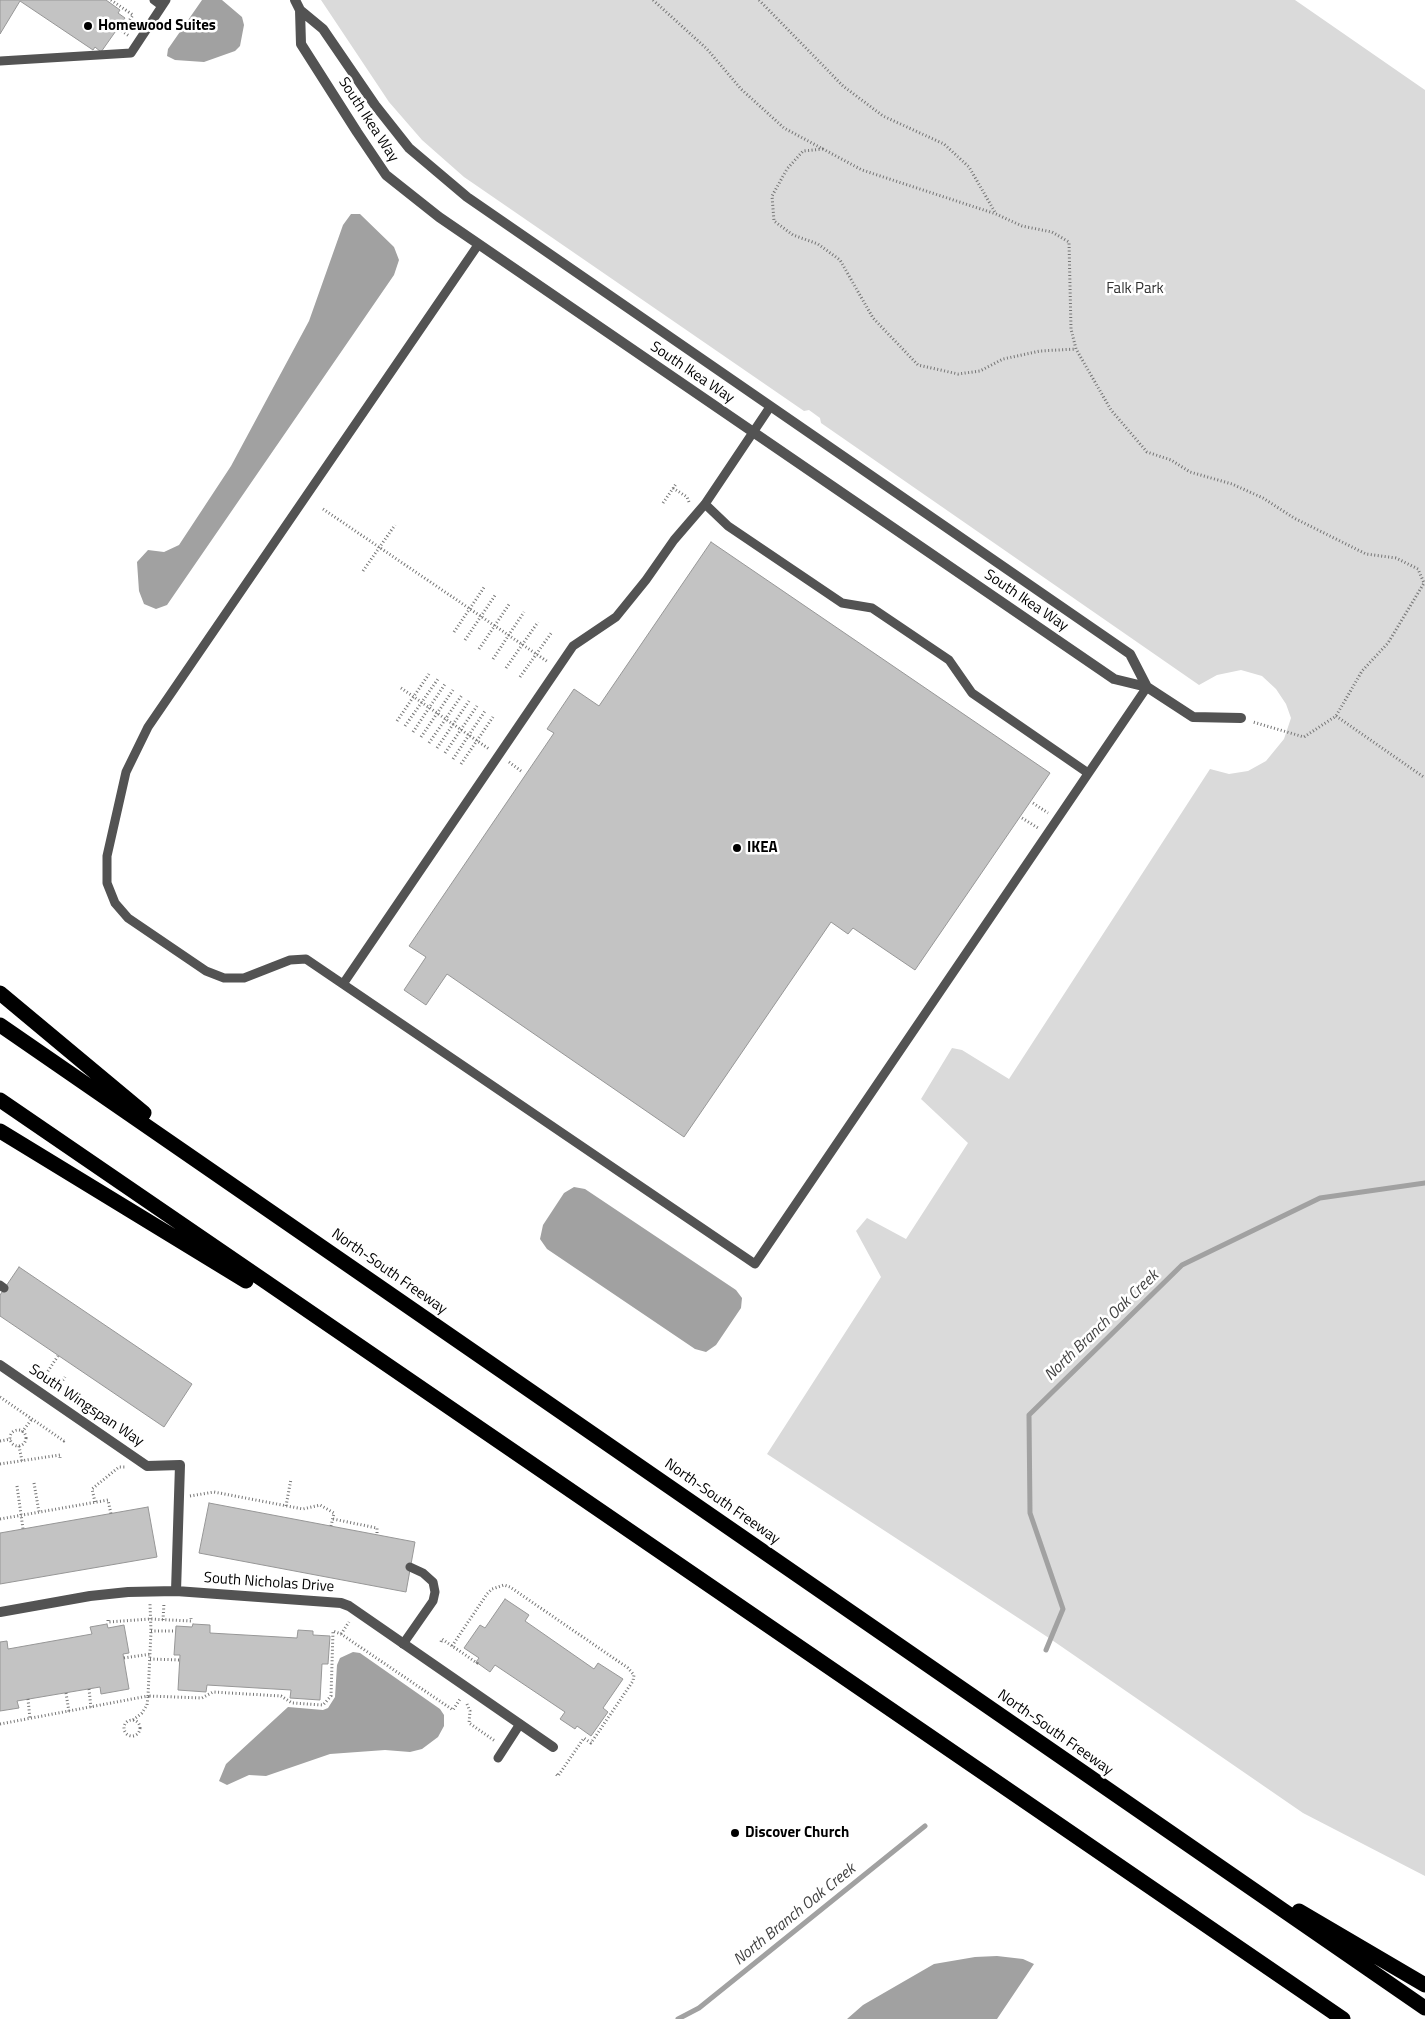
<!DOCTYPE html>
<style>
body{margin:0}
canvas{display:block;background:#fff}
</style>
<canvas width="1425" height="2019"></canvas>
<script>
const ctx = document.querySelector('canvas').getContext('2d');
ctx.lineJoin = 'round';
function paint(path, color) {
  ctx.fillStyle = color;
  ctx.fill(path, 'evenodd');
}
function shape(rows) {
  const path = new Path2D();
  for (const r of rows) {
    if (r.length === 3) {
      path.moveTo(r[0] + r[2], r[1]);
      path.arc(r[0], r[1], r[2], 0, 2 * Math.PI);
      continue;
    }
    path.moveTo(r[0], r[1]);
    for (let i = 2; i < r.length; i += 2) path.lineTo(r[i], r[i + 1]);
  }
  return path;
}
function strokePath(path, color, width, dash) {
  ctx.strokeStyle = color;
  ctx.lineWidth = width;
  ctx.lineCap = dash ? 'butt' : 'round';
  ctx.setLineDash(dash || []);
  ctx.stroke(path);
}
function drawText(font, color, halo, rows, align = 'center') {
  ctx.font = font + ' "Titillium Web",sans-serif';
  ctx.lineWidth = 5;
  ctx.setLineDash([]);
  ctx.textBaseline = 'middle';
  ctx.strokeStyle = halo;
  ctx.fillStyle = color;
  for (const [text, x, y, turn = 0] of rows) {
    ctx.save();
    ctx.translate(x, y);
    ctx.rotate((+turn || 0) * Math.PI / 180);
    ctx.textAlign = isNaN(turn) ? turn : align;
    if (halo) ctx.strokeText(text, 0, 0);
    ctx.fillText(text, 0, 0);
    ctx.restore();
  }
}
const green = shape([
 [321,0,1295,0,1425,90,1425,1876,1303,1813,1049,1638,767,1454,881,1277,856,1231,867,1218,906,1239,968,1143,921,1099,952,1048,962,1050,1009,1079,1210,769,1229,774,1248,771,1266,761,1284,739,1291,718,1286,704,1276,689,1262,676,1241,670,1217,675,1199,685,821,423,820,418,809,410,804,411,464,177,422,140,389,102]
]);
const water = shape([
 [202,0,222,0,242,17,244,25,240,46,235,51,204,62,175,60,167,56,168,49],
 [351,214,360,214,394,247,399,260,394,275,167,605,156,609,144,604,139,591,137,562,148,550,164,552,179,545,231,466,309,321,343,225],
 [574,1187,585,1189,736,1290,742,1298,741,1308,716,1345,706,1352,695,1349,547,1249,540,1239,543,1225,564,1193],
 [353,1652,360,1653,440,1709,444,1715,444,1726,438,1737,422,1749,410,1752,385,1750,330,1754,266,1776,249,1775,227,1785,219,1781,226,1764,288,1707,323,1710,328,1708,335,1697,337,1665,340,1658],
 [997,1956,1023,1959,1034,1964,997,2019,847,2019,863,2005,934,1964,975,1957]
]);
const stream = shape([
 [1046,1650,1063,1609,1030,1513,1029,1415,1182,1265,1320,1198,1425,1183],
 [678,2019,699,2008,925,1826]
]);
const building = shape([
 [0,0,106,0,120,10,118,13,125,18,101,52,95,47,93,50,20,1,0,34,0,0],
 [711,542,1050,773,915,970,853,928,848,934,831,922,684,1137,447,974,426,1005,404,990,426,957,409,946,554,733,547,729,574,689,599,706,711,542],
 [19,1267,192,1384,164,1427,0,1316,0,1295,19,1267],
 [209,1503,415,1542,406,1592,199,1553,209,1503],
 [148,1507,157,1557,0,1584,0,1533,148,1507],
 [505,1599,529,1615,525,1621,594,1669,598,1663,623,1679,603,1708,608,1712,591,1736,577,1726,575,1729,560,1719,565,1712,495,1665,490,1672,476,1662,479,1658,464,1648,480,1625,485,1628,505,1599],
 [107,1624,108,1628,124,1625,129,1653,123,1654,129,1689,101,1694,100,1687,17,1701,19,1708,0,1711,0,1642,7,1641,8,1649,92,1634,90,1627,107,1624],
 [193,1624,210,1625,210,1633,297,1638,298,1630,313,1631,313,1635,330,1636,328,1664,322,1664,320,1700,290,1698,291,1690,207,1685,206,1692,178,1690,180,1655,174,1655,176,1626,192,1627,193,1624]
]);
const path = shape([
 [111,0,133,15,122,31,129,36],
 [653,0,707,49,741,89,784,128,862,170,996,214,1022,226,1052,232,1069,242,1071,329,1076,349,1111,410,1147,452,1171,460,1190,472,1232,484,1263,498,1294,518,1366,554,1396,558,1418,569,1424,583,1388,643,1362,671,1336,716,1304,737,1253,722],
 [759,0,843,86,883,116,944,144,969,167,996,214],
 [823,149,803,151,787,169,772,196,774,221,793,235,818,244,840,260,873,318,918,365,958,374,980,371,1003,359,1040,351,1076,349],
 [673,488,687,497,689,502],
 [663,503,676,484],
 [323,509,548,662],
 [363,571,395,525],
 [454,632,485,586],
 [465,640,496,594],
 [479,649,510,603],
 [493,659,524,612],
 [506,668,538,622],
 [520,677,552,632],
 [401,688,489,749],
 [1336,716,1425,778],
 [397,721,429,674],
 [405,726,438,679],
 [413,732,445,684],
 [421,737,453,690],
 [429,743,462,695],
 [437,748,469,701],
 [445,753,477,706],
 [453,759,485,711],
 [509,762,521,771],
 [461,764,493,717],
 [1033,803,1048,813],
 [1022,818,1038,828],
 [42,1380,58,1356],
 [57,1389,65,1377],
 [0,1397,64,1441,66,1439],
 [18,1438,8],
 [22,1432,32,1419],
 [0,1441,11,1439],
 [19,1446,22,1461],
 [0,1464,60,1455,60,1458],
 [34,1483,39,1512],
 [17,1486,23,1529],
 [190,1496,214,1492,303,1509,320,1505,334,1513,331,1526],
 [95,1502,92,1489,119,1467,125,1467],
 [286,1506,291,1479],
 [0,1519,108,1500,111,1514],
 [333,1519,377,1528,377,1535],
 [108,1620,108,1622,150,1619,191,1621,191,1618],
 [163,1620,164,1603],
 [151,1631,175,1631],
 [341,1634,349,1622],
 [441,1642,442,1639,477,1663,475,1665],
 [452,1646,487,1594,492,1589,504,1585,510,1587,628,1668,634,1675,633,1681,591,1743,584,1738,558,1776,556,1774],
 [124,1658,151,1654],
 [150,1659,180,1660],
 [89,1689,91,1708],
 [66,1693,69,1712],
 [28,1699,30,1719],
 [467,1704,470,1711,469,1723,495,1741],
 [132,1728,8],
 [133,1720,142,1713,147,1705,148,1696,202,1698,213,1692,281,1696,292,1703,323,1705,331,1696,333,1631,341,1634,453,1710,460,1699],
 [0,1724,148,1696,151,1631,150,1604]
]);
const lane = shape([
 [154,0,162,6],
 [0,61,131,53,166,0],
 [478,245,148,727,126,772,107,856,107,883,115,903,128,918,206,971,224,978,244,978,290,960,306,959,755,1264,1147,687],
 [705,504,728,526,842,603,872,608,949,660,972,693,1088,773],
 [343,984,573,646,616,617,646,580,674,540,705,504,770,407],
 [0,1285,4,1288],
 [403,1644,433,1601,435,1592,433,1582,423,1573,410,1567],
 [498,1758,520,1724]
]);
const street = shape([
 [295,0,300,10,323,29,375,105,409,148,467,197,1130,654,1147,687],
 [300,10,301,44,357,132,386,175,439,217,1114,679,1147,687,1193,717,1241,718],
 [0,1365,147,1466,180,1465,176,1591],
 [0,1612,90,1596,128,1592,176,1591,341,1603,349,1606,553,1747]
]);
const highway = shape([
 [0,993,144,1113],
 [0,1025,1425,2008],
 [0,1100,1343,2019],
 [0,1131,246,1281],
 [1299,1911,1425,1985]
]);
const markers = [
 [88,26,5,"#000"],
 [737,848,5,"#000"],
 [735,1833,5,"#000"]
];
const poiNames = [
 ["Homewood Suites",98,26],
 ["IKEA",747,848],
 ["Discover Church",745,1833]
];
const streetNames = [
 ["South Ikea Way",368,120,57],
 ["South Ikea Way",692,373,34],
 ["South Ikea Way",1026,601,34],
 ["North-South Freeway",389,1272,35],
 ["South Wingspan Way",86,1406,34],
 ["North-South Freeway",722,1502,35],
 ["South Nicholas Drive",269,1583,4],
 ["North-South Freeway",1055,1733,35]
];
const parkNames = [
 ["Falk Park",1135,289]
];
const waterNames = [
 ["North Branch Oak Creek",1102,1326,-44],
 ["North Branch Oak Creek",795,1915,-39]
];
paint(green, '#dadada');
paint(water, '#a1a1a1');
strokePath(stream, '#a1a1a1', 5);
paint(building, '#c3c3c3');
strokePath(building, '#979797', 1);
strokePath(path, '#757575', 3, [1, 2.5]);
strokePath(lane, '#535353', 9);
strokePath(street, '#535353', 10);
strokePath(highway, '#000', 15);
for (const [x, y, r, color] of markers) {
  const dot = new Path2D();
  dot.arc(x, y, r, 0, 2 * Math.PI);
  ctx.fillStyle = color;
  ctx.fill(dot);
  strokePath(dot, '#fff', 2);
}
drawText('bold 15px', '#000', '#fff', poiNames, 'left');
drawText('15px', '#000', '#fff', streetNames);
drawText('15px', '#313131', '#fff', parkNames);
drawText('italic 16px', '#424242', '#fff', waterNames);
</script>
